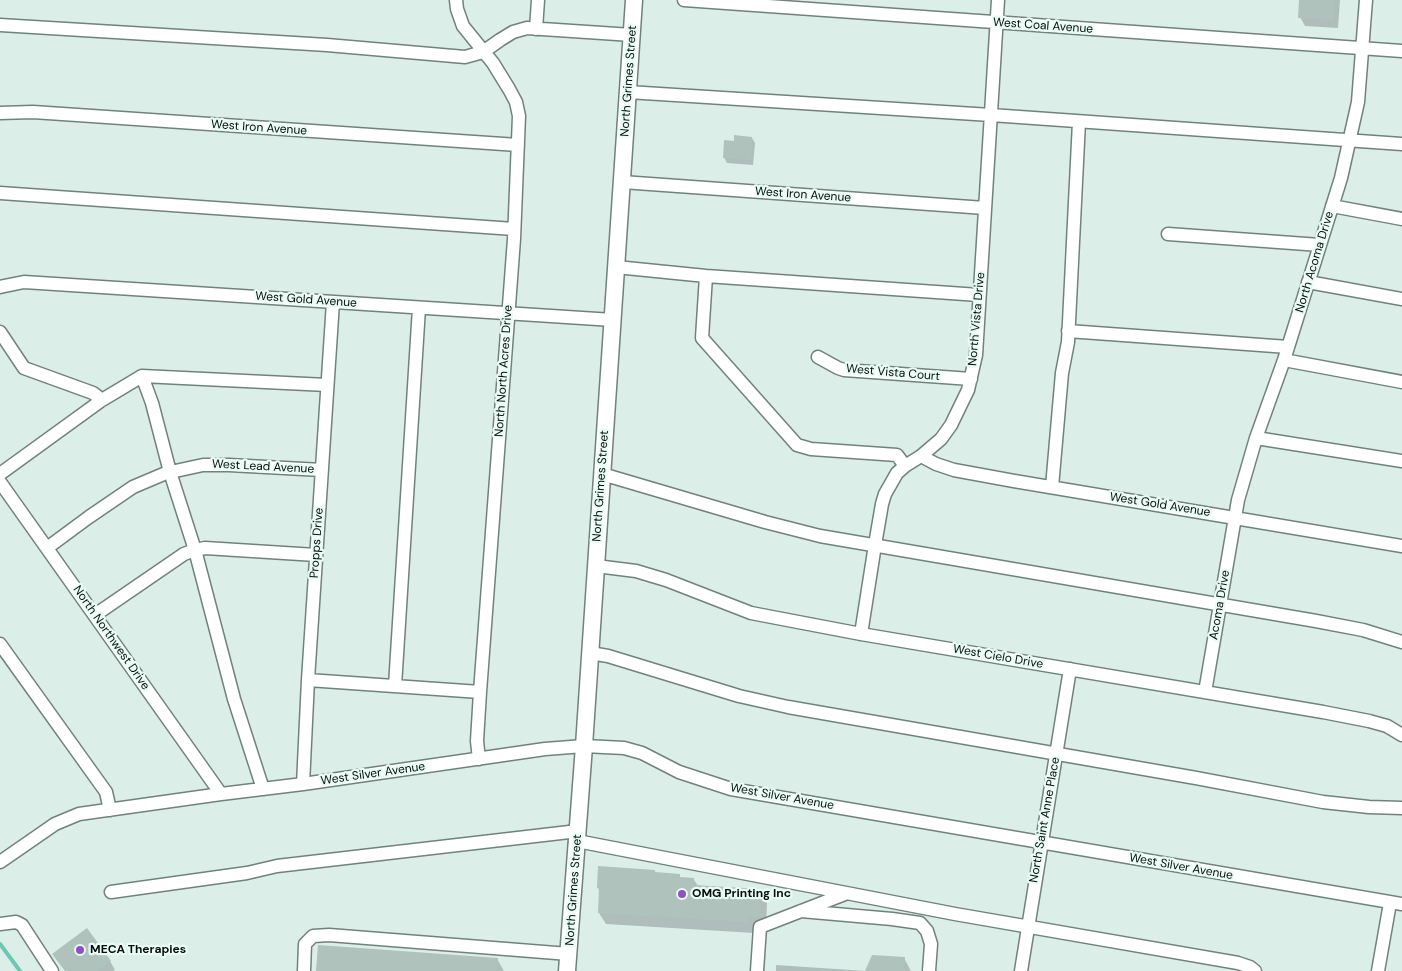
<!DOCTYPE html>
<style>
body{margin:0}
canvas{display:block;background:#dbeee8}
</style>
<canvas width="1402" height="971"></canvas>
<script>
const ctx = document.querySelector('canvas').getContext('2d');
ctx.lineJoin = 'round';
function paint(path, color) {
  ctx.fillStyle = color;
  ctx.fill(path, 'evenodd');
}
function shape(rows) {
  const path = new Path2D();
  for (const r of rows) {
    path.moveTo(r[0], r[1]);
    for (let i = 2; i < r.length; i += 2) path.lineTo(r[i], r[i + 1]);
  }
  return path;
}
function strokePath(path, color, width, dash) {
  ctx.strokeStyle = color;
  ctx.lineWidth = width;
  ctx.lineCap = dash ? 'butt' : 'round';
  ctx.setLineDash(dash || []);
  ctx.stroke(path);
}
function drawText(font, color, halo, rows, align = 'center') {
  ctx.font = font + ' "DM Sans",sans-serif';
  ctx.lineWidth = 4.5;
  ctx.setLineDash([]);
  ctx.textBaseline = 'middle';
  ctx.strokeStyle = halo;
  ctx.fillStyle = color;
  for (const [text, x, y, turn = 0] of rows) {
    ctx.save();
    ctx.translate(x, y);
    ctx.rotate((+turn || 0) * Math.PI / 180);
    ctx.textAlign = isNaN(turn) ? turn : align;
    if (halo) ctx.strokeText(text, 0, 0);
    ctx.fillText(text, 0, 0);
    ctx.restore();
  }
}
const shadow = shape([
 [1301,0,1340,0,1338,28,1305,26,1300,17],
 [752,138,755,143,753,165,727,163,724,157,735,142],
 [655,871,656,874,679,875,681,879,694,880,698,886,761,890,767,902,766,929,754,933,606,924,599,913,600,892,598,888],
 [904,958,911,971,776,971,776,965,866,971],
 [497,959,504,971,317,971],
 [110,961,115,970,113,971,65,971]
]);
const stream = shape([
 [0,944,20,971]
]);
const building = shape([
 [1299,0,1335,0,1334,20,1298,18],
 [734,135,752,137,751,160,723,158,724,140,734,141],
 [598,866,655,870,655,872,680,874,680,877,694,878,694,885,761,889,760,918,748,917,748,922,598,913,599,888,597,888],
 [87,928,111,961,97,971,65,971,52,954],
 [318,945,498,958,497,971,316,971],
 [872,955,905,957,904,971,865,971]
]);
const minor = shape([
 [456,0,457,9,463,26,493,63,509,89,516,102,519,116,514,239,480,692,477,741,479,759],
 [684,0,1402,51],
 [0,25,327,45,465,57,483,52,500,40,513,32,527,28,632,35],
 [536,29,538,0],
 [628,92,991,115,1402,144],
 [0,113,33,112,518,145],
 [622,182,985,208],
 [0,193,514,229],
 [1332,206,1402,219],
 [1168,234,1320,245],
 [616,267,706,276,979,295],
 [706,276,702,338,797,445,811,449,897,455,905,466],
 [1308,282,1402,299],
 [0,287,24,282,613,320],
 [1068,331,1288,347],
 [0,332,24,368,93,393,102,400],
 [818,357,838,368,844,370,971,379],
 [1284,360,1402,382],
 [142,376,152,403,170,472,195,550,234,699,263,789],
 [1256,438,1402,461],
 [921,456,936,464,954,470,1014,481,1402,546],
 [0,474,102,400,142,376,327,385],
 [602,474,765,522,820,536,1316,621,1363,630,1402,642],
 [0,482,221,794],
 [1052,487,1062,373,1068,342,1079,122],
 [47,548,89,517,133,487,166,473,203,465,229,465,322,470],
 [596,566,636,571,666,580,751,613,861,634,1323,712,1369,721,1387,726,1402,735],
 [95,615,184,554,195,550,205,548,316,555],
 [861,634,875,545,882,504,885,494,897,473,905,466,921,456,941,439,951,425,968,390,976,355,998,0],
 [0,644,106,792,110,810],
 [590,653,608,656,739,696,788,707,1196,778,1323,802,1369,807,1402,808],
 [308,680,480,692],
 [395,686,419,308],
 [1205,692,1238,500,1256,438,1284,360,1341,178,1358,102,1366,0],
 [303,784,308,680,333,302],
 [577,841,955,914,1238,963,1250,967,1255,971],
 [0,862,55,824,79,814,221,794,303,784,545,749,584,746,624,748,642,753,679,772,731,789,1402,904],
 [111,892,247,873,277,866,578,831],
 [801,911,892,919,920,923,927,931,931,944,929,971],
 [0,924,16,922,22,925,52,971],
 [304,971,305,944,313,936,329,935,569,954],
 [757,971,760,927,845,894],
 [1021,971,1070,669],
 [1378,971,1390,903]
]);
const major = shape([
 [567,971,584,746,634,0]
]);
const markers = [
 [682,894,5,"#8f51c6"],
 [80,950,5,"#8f51c6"]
];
const streetNames = [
 ["West Coal Avenue",1043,26,4],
 ["North Grimes Street",629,81,-86],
 ["West Iron Avenue",259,128,4],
 ["West Iron Avenue",803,195,4],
 ["North Acoma Drive",1315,262,-73],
 ["West Gold Avenue",306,300,4],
 ["North Vista Drive",977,319,-85],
 ["North North Acres Drive",504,371,-86],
 ["West Vista Court",893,373,5],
 ["West Lead Avenue",263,467,3],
 ["North Grimes Street",601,486,-86],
 ["West Gold Avenue",1160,505,9],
 ["Propps Drive",317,543,-86],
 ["Acoma Drive",1220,605,-80],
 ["North Northwest Drive",111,638,55],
 ["West Cielo Drive",998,657,10],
 ["West Silver Avenue",373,774,-8],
 ["West Silver Avenue",782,797,10],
 ["North Saint Anne Place",1045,820,-80],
 ["West Silver Avenue",1181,867,10],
 ["North Grimes Street",574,890,-86]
];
const poiNames = [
 ["OMG Printing Inc",692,894],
 ["MECA Therapies",90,950]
];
paint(shadow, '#0003');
strokePath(stream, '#6cc8b1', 4);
paint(building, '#afc2bc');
strokePath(minor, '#71827d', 15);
strokePath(major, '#71827d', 19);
strokePath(minor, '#fff', 12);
strokePath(major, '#fff', 16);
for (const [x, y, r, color] of markers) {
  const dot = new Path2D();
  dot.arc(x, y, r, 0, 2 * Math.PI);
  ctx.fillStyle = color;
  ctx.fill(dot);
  strokePath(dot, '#e8fbf5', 2);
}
drawText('12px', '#080e0c', '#e8fbf5', streetNames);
drawText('bold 12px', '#080e0c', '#e8fbf5', poiNames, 'left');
</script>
